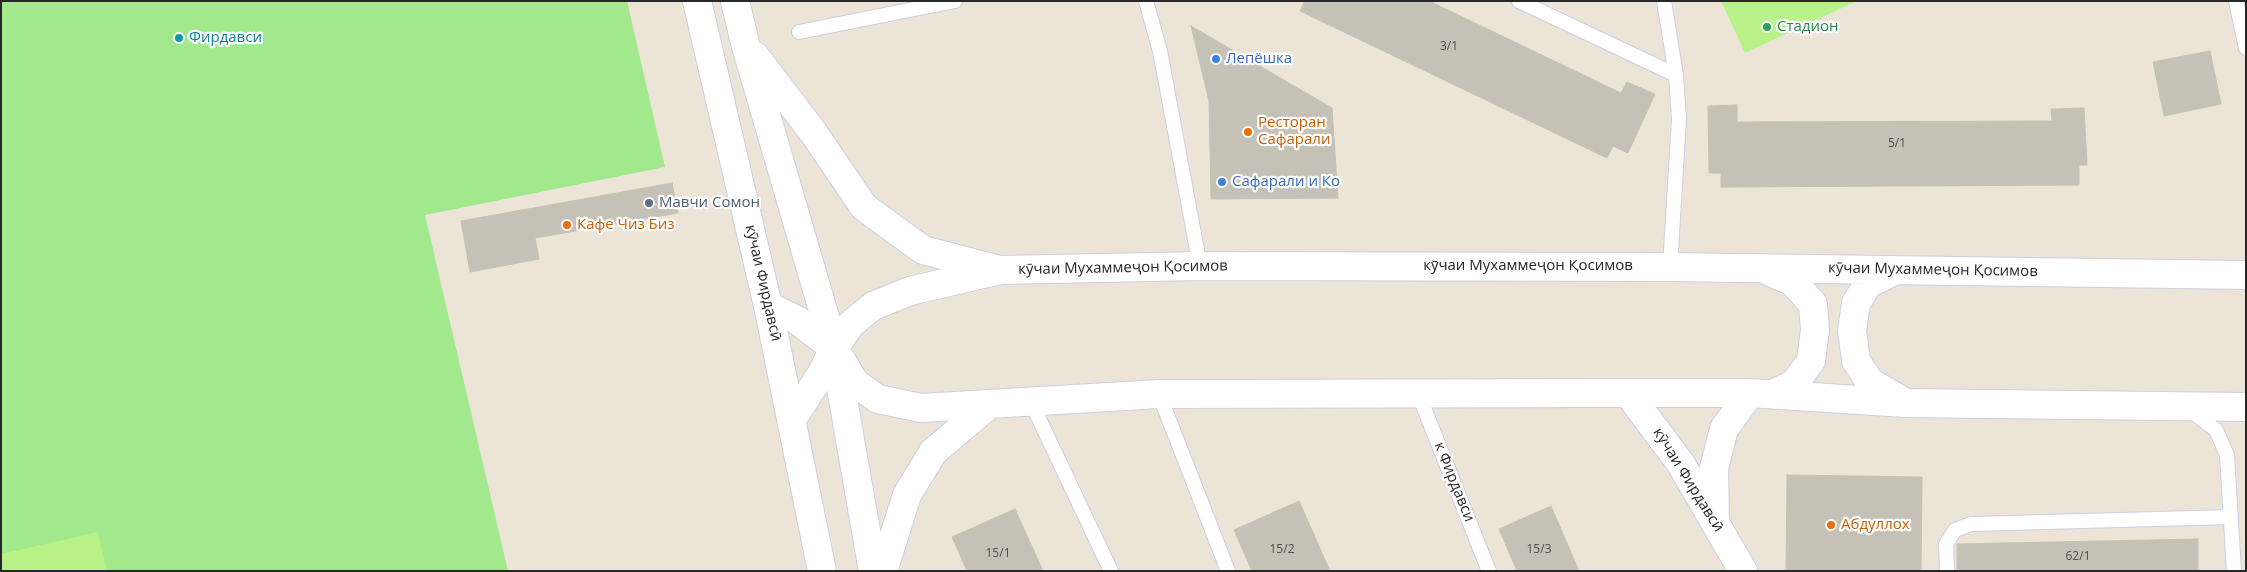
<!DOCTYPE html>
<meta charset="utf-8">
<style>
body{margin:0}
#map{position:relative;width:2247px;height:572px;overflow:hidden;background:#ece5d7;font-family:"Open Sans",sans-serif}
canvas{display:block}
.frame{position:absolute;inset:0;border:2px solid #272727;pointer-events:none}
</style>
<div id="map">
<canvas width="2247" height="572"></canvas>
<div class="frame"></div>
</div>
<script>
const ctx = document.querySelector('canvas').getContext('2d');
ctx.lineJoin = 'round';
function paint(path, color) {
  ctx.fillStyle = color;
  ctx.fill(path, 'evenodd');
}
function shape(rows) {
  const path = new Path2D();
  for (const r of rows) {
    path.moveTo(r[0], r[1]);
    for (let i = 2; i < r.length; i += 2) path.lineTo(r[i], r[i + 1]);
  }
  return path;
}
function strokePath(path, color, width, dash) {
  ctx.strokeStyle = color;
  ctx.lineWidth = width;
  ctx.lineCap = dash ? 'butt' : 'round';
  ctx.setLineDash(dash || []);
  ctx.stroke(path);
}
function drawText(font, color, halo, rows, align = 'center') {
  ctx.font = font + ' "Open Sans",sans-serif';
  ctx.lineWidth = 4.5;
  ctx.setLineDash([]);
  ctx.textBaseline = 'middle';
  ctx.strokeStyle = halo;
  ctx.fillStyle = color;
  for (const [text, x, y, turn = 0] of rows) {
    ctx.save();
    ctx.translate(x, y);
    ctx.rotate((+turn || 0) * Math.PI / 180);
    ctx.textAlign = isNaN(turn) ? turn : align;
    if (halo) ctx.strokeText(text, 0, 0);
    ctx.fillText(text, 0, 0);
    ctx.restore();
  }
}
const green = shape([
 [1,1,627,1,665,167,425,215,508,571,1,571]
]);
const pitch = shape([
 [1721,1,1857,1,1745,53],
 [98,532,107,571,1,571,1,554]
]);
const building = shape([
 [1305,1,1429,1,1621,93,1627,82,1655,94,1628,153,1613,146,1607,158,1300,11,1305,1],
 [1191,26,1332,108,1338,198,1211,199,1209,101,1191,26],
 [2210,51,2221,104,2164,116,2153,62,2210,51],
 [1737,105,1737,122,2052,121,2051,109,2084,108,2087,165,2079,165,2079,185,1721,187,1721,173,1709,173,1708,106,1737,105],
 [672,183,678,213,535,238,539,259,470,272,461,221,672,183],
 [1787,475,1922,477,1921,571,1786,571,1787,475],
 [1299,501,1330,571,1252,571,1234,530,1299,501],
 [1551,506,1579,571,1517,571,1499,529,1551,506],
 [1015,509,1043,571,967,571,952,537,1015,509],
 [2198,539,2198,571,1957,571,1957,544,2198,539]
]);
const lane = shape([
 [1146,1,1160,51,1200,266],
 [1519,1,1676,75],
 [1664,1,1676,75,1679,119,1670,267],
 [2236,1,2246,48],
 [799,32,955,1],
 [1418,393,1489,571],
 [1159,394,1228,571],
 [1031,402,1111,571],
 [2190,410,2216,430,2227,455,2234,571],
 [1947,571,1946,544,1955,530,1971,524,2231,517]
]);
const street = shape([
 [1628,393,1681,464,1743,571],
 [1715,521,1714,468,1724,429,1750,393]
]);
const secondary = shape([
 [697,1,768,306,822,571],
 [735,1,745,43,834,348,873,571],
 [755,56,813,132,864,207,923,250,996,269],
 [1766,270,1793,282,1813,304,1815,330,1811,361,1794,384,1773,394],
 [1896,270,1868,284,1856,303,1852,331,1856,361,1870,382,1901,400],
 [768,306,797,320,834,348,855,383,878,399,921,408,1159,394,1628,393,1750,393,1905,403,2246,407],
 [792,419,822,373,834,348,851,324,873,306,910,291,1000,270,1200,266,1670,267,2246,275],
 [883,571,907,495,933,452,990,404]
]);
const markers = [
 [1767,27,5,"#2e9e5b"],
 [179,38,5,"#0f9aa8"],
 [1216,59,5,"#3f7fe0"],
 [1248,132,5,"#e8710a"],
 [1222,182,5,"#3f7fe0"],
 [649,203,5,"#5c6f8a"],
 [567,225,5,"#e8710a"],
 [1831,525,5,"#e8710a"]
];
const numberNames = [
 ["3/1",1449,47],
 ["5/1",1897,144],
 ["15/2",1282,550],
 ["15/3",1539,550],
 ["15/1",998,554],
 ["62/1",2078,557]
];
const leisureNames = [
 ["Стадион",1777,27]
];
const cultureNames = [
 ["Фирдавси",189,38]
];
const shopNames = [
 ["Лепёшка",1226,59],
 ["Сафарали и Ко",1232,182]
];
const foodNames = [
 ["Ресторан",1258,123],
 ["Сафарали",1258,140],
 ["Кафе Чиз Биз",577,225],
 ["Абдуллох",1841,525]
];
const serviceNames = [
 ["Мавчи Сомон",659,203]
];
const streetNames = [
 ["кӯчаи Мухаммеҷон Қосимов",1528,266],
 ["кӯчаи Мухаммеҷон Қосимов",1123,268,-1],
 ["кӯчаи Мухаммеҷон Қосимов",1933,270,1],
 ["кӯчаи Фирдавсӣ",763,283,77],
 ["кӯчаи Фирдавсӣ",1688,480,58],
 ["к Фирдавси",1454,482,68]
];
paint(green, '#a2e88d');
paint(pitch, '#b8f187');
paint(building, '#c6c1b7');
strokePath(building, '#c6c1b1', 1);
strokePath(lane, '#cccee2', 16);
strokePath(street, '#cccee2', 30);
strokePath(secondary, '#cccee2', 30);
strokePath(lane, '#fff', 14);
strokePath(street, '#fff', 28);
strokePath(secondary, '#fff', 28);
for (const [x, y, r, color] of markers) {
  const dot = new Path2D();
  dot.arc(x, y, r, 0, 2 * Math.PI);
  ctx.fillStyle = color;
  ctx.fill(dot);
  strokePath(dot, '#fff', 2);
}
drawText('12px', '#4f4e4b', null, numberNames);
drawText('15px', '#27864d', '#fff', leisureNames, 'left');
drawText('15px', '#0d838f', '#fff', cultureNames, 'left');
drawText('15px', '#366cbe', '#fff', shopNames, 'left');
drawText('15px', '#c56008', '#fff', foodNames, 'left');
drawText('15px', '#4e5e75', '#fff', serviceNames, 'left');
drawText('15px', '#272727', '#fff', streetNames);
</script>
